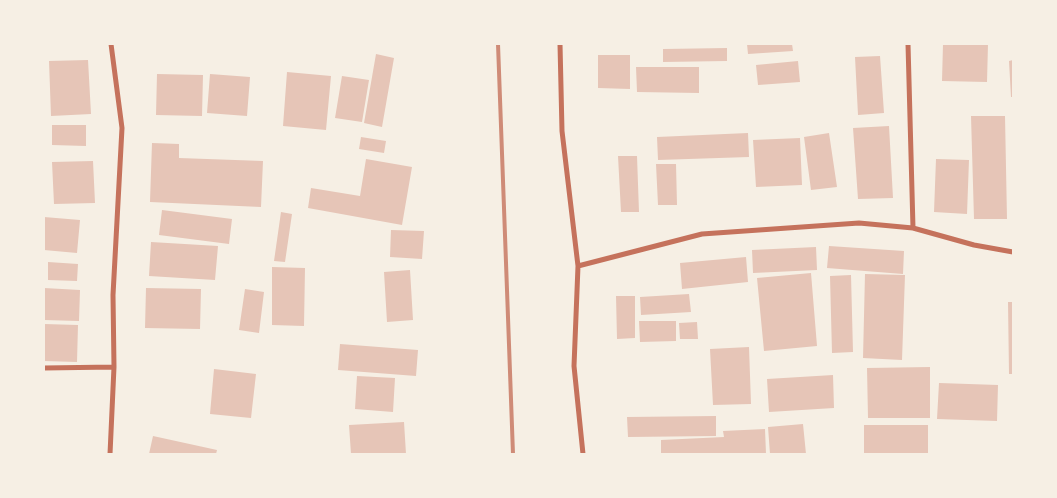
<!DOCTYPE html>
<style>
body{margin:0}
#map{position:relative;width:1057px;height:498px;overflow:hidden;background:#f6efe4;font-family:"Fira Sans",sans-serif}
canvas{display:block}
.frame{position:absolute;inset:0;border:45px solid #f6efe4;pointer-events:none}
</style>
<div id="map">
<canvas width="1057" height="498"></canvas>
<div class="frame"></div>
</div>
<script>
const ctx = document.querySelector('canvas').getContext('2d');
ctx.lineJoin = 'round';
function paint(path, color) {
  ctx.fillStyle = color;
  ctx.fill(path, 'evenodd');
}
function shape(rows) {
  const path = new Path2D();
  for (const r of rows) {
    path.moveTo(r[0], r[1]);
    for (let i = 2; i < r.length; i += 2) path.lineTo(r[i], r[i + 1]);
  }
  return path;
}
function strokePath(path, color, width, dash) {
  ctx.strokeStyle = color;
  ctx.lineWidth = width;
  ctx.lineCap = dash ? 'butt' : 'round';
  ctx.setLineDash(dash || []);
  ctx.stroke(path);
}
const building = shape([
 [747,44,792,44,793,51,748,54],
 [943,44,988,44,987,82,942,81],
 [727,48,727,61,663,62,663,49],
 [376,54,394,58,382,127,364,123],
 [598,55,630,55,630,89,598,88],
 [880,56,884,113,858,115,855,57],
 [88,60,91,114,51,116,49,61],
 [1013,60,1013,97,1011,97,1009,61],
 [798,61,800,82,758,85,756,65],
 [636,67,699,67,699,93,637,92],
 [287,72,331,76,326,130,283,126],
 [157,74,203,75,202,116,156,115],
 [210,74,250,77,247,116,207,113],
 [342,76,369,80,362,122,335,118],
 [971,116,1005,116,1007,219,974,219],
 [52,125,86,125,86,146,52,145],
 [889,126,893,198,858,199,853,128],
 [748,133,749,157,658,160,657,137],
 [829,133,837,187,811,190,804,137],
 [361,137,386,141,384,153,359,149],
 [800,138,802,185,756,187,753,140],
 [152,143,179,144,179,158,263,161,261,207,150,202],
 [618,156,637,156,639,212,621,212],
 [366,159,412,167,402,225,308,208,311,188,360,196],
 [936,159,969,160,967,214,934,212],
 [93,161,95,203,54,204,52,162],
 [656,164,676,164,677,205,658,205],
 [162,210,232,219,229,244,159,235],
 [281,212,292,214,285,262,274,261],
 [44,217,80,220,77,253,44,250],
 [391,230,424,231,422,259,390,257],
 [151,242,218,246,215,280,149,276],
 [829,246,904,251,903,274,827,268],
 [816,247,817,270,753,273,752,250],
 [746,257,748,282,682,289,680,263],
 [48,262,78,264,77,281,48,280],
 [272,267,305,268,304,326,272,325],
 [410,270,413,320,387,322,384,272],
 [811,273,817,346,764,351,757,278],
 [865,274,905,275,902,360,863,358],
 [851,275,853,352,832,353,830,276],
 [44,288,80,290,79,321,44,320],
 [146,288,201,289,200,329,145,328],
 [245,289,264,292,259,333,239,330],
 [689,294,691,312,641,315,640,297],
 [616,296,635,296,635,338,617,339],
 [1008,302,1013,302,1013,374,1009,374],
 [639,321,676,321,676,341,640,342],
 [697,322,698,339,680,339,679,323],
 [44,324,78,325,77,362,44,361],
 [340,344,418,350,416,376,338,370],
 [749,347,751,404,713,405,710,349],
 [930,367,930,418,868,418,867,368],
 [214,369,256,374,251,418,210,414],
 [833,375,834,408,769,412,767,379],
 [357,376,395,378,393,412,355,409],
 [939,383,998,385,997,421,937,419],
 [716,416,716,436,628,437,627,417],
 [404,422,406,454,351,454,349,425],
 [803,424,806,454,770,454,768,427],
 [864,425,928,425,928,454,864,454],
 [765,429,766,454,661,454,661,440,724,437,723,431],
 [153,436,217,450,216,454,149,454]
]);
const minor = shape([
 [560,44,562,131,578,266,574,366,583,454],
 [908,44,913,228],
 [578,266,702,234,859,223,913,228,974,245,1013,252],
 [44,368,114,367],
 [110,454,114,367,113,295,122,128,111,44]
]);
const rail = shape([
 [498,44,513,454]
]);
paint(building, '#e6c5b7');
strokePath(minor, '#c5725c', 5);
strokePath(rail, '#cf8b77', 4);
</script>
